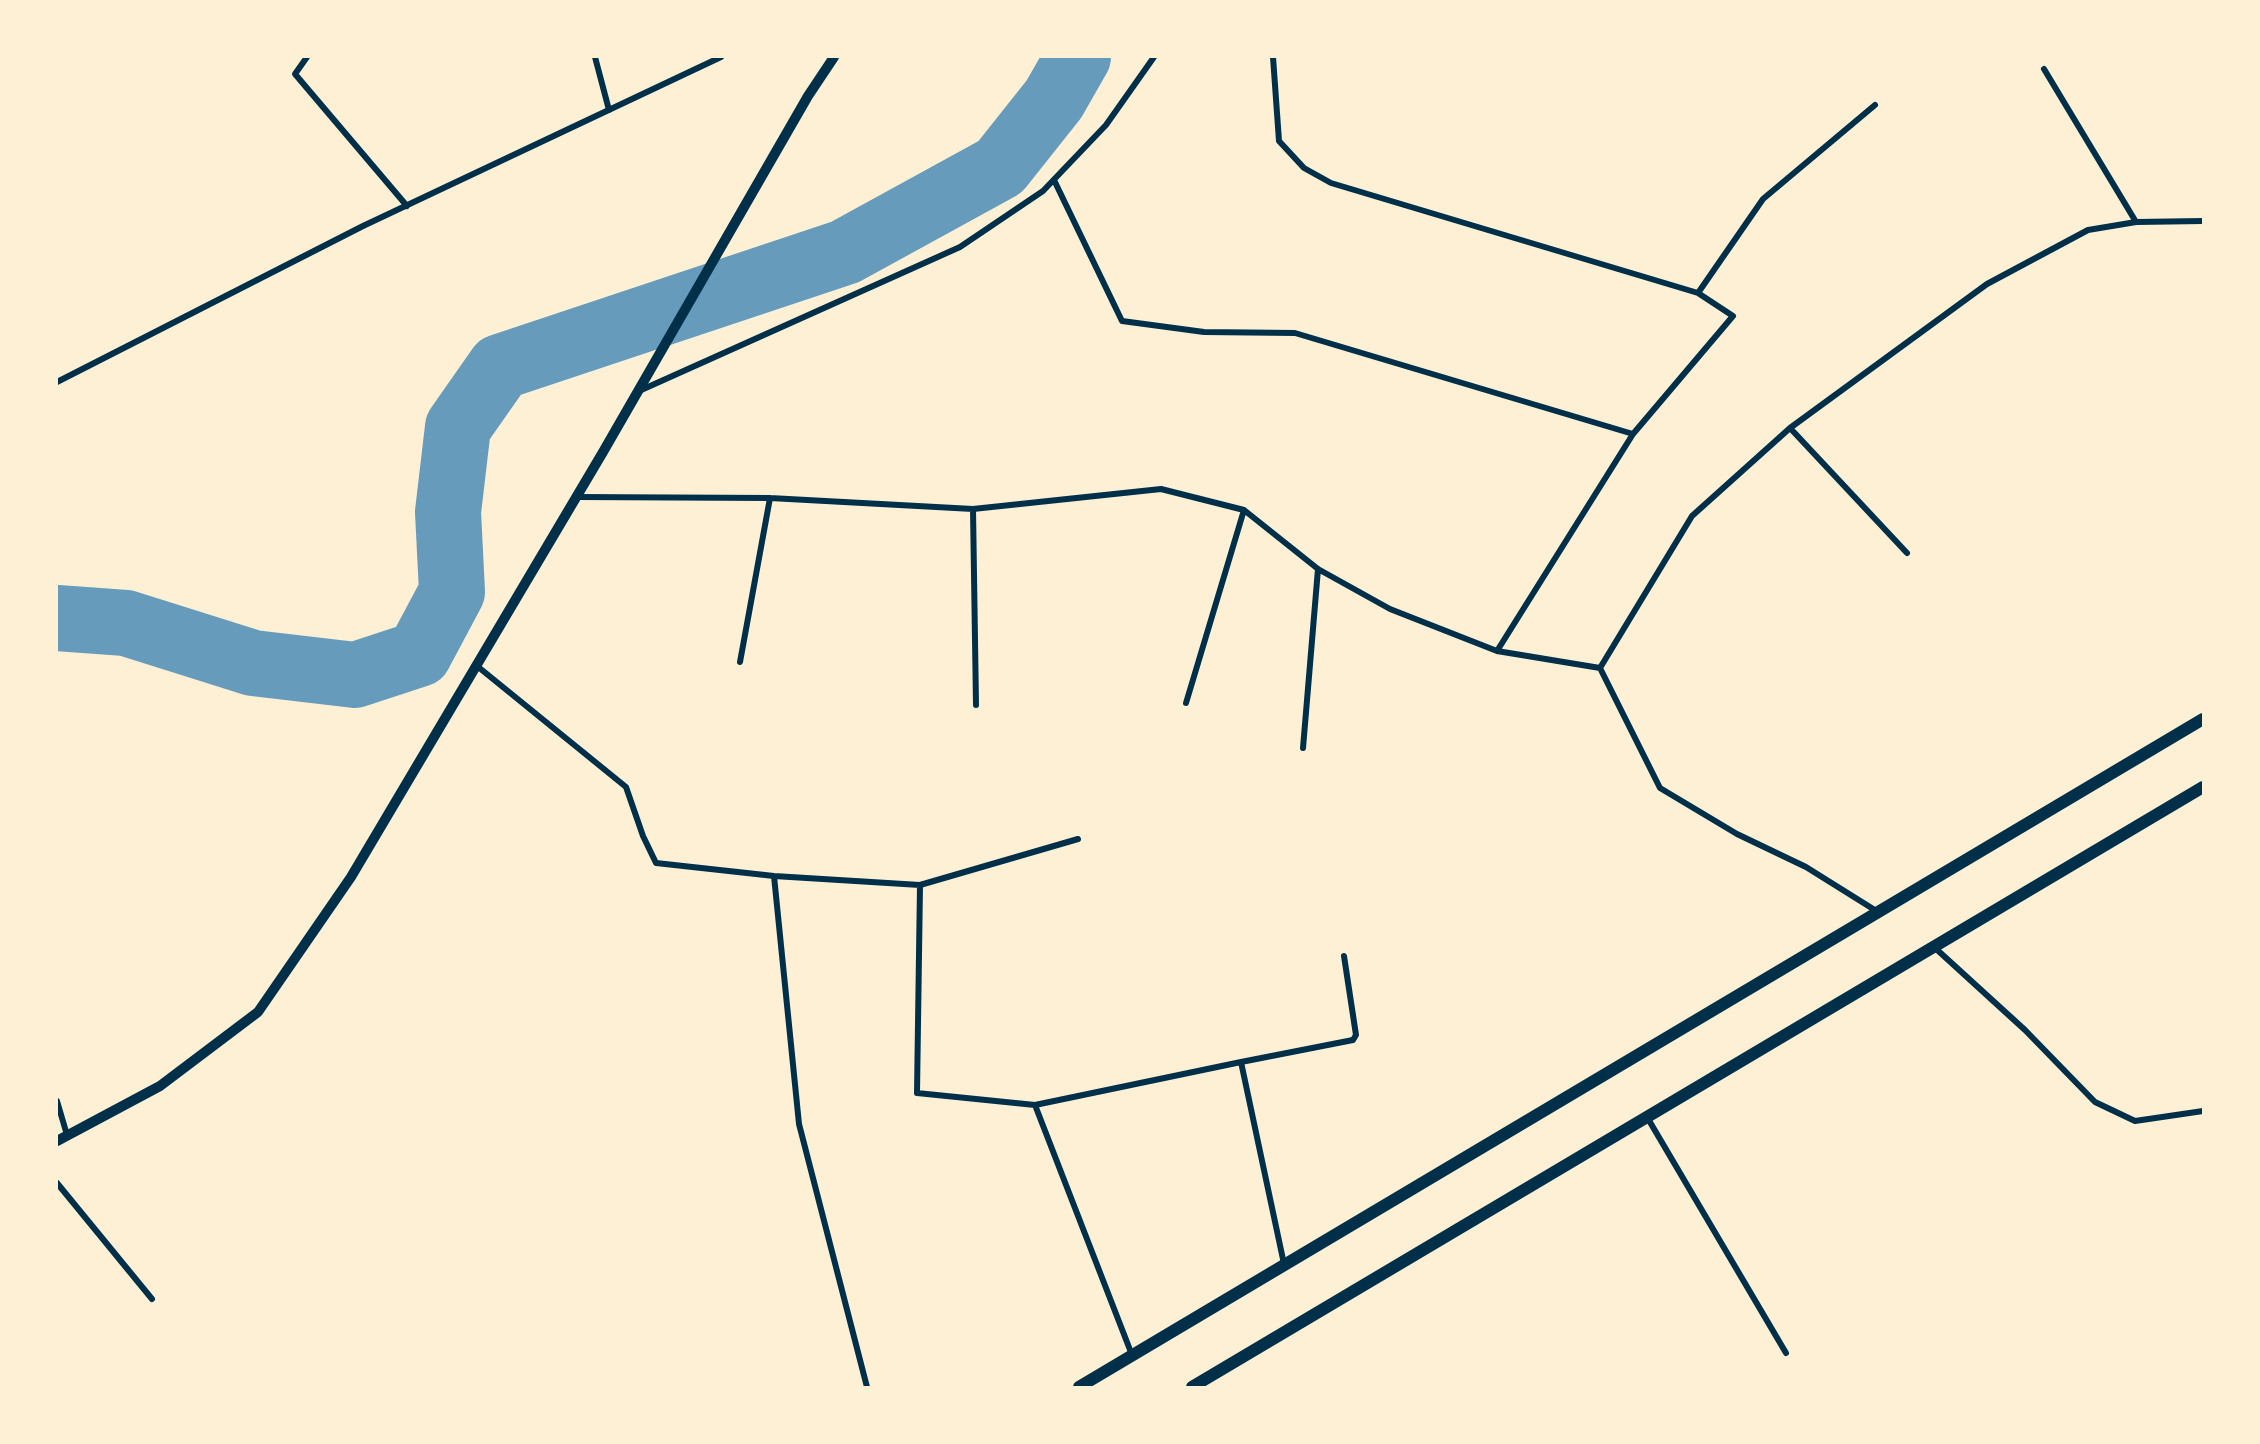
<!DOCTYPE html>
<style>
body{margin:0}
#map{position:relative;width:2260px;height:1444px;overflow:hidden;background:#fdf0d5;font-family:Commissioner,sans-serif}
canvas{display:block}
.frame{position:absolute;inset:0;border:58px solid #fdf0d5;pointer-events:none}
</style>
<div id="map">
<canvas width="2260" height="1444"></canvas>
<div class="frame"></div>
</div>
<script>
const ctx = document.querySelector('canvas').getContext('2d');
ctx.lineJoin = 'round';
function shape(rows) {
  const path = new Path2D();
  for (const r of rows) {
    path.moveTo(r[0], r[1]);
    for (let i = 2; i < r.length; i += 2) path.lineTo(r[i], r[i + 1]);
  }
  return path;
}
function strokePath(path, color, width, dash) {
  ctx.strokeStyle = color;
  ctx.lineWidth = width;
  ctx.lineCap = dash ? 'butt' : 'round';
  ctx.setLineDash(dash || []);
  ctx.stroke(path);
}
const river = shape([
 [57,618,126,623,253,663,355,675,419,654,452,592,448,512,458,427,500,367,845,252,1000,167,1054,99,1078,57]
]);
const minor = shape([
 [307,57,295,74,407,206],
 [595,57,609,110],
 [1273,57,1279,141,1304,168,1331,183,1698,293,1733,316,1633,434,1497,651],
 [2044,69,2136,222],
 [1054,180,1122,321,1204,332,1295,333,1633,434],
 [1698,293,1763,199,1875,105],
 [57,382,363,226,721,57],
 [639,391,960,247,1043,191,1106,125,1154,57],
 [1790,428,1907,553],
 [577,497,770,498,973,509,1161,489,1244,510,1318,569,1390,609,1497,651,1600,668],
 [973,509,976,705],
 [740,662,770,498],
 [477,666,626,787,643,836,656,863,774,876,920,885,1078,839],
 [1600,668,1692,516,1790,428,1987,284,2088,230,2136,222,2203,221],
 [1600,668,1660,788,1737,834,1806,867,1878,912],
 [1186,703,1244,510],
 [1303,748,1318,569],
 [774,876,799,1124,867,1387],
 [920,885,917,1093,1035,1105],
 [1934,947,2025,1030,2095,1102,2135,1121,2203,1111],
 [1241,1062,1353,1040,1356,1035,1344,956],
 [57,1101,67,1135],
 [1647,1117,1786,1353],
 [57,1183,152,1299],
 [1132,1355,1035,1105,1241,1062,1284,1264]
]);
const tertiary = shape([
 [57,1141,160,1086,258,1012,351,877,603,452,808,96,834,57]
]);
const secondary = shape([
 [1079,1387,2203,719],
 [1192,1387,2203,787]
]);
strokePath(river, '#669bbc', 66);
strokePath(minor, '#003049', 6);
strokePath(tertiary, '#003049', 10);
strokePath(secondary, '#003049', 12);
</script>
